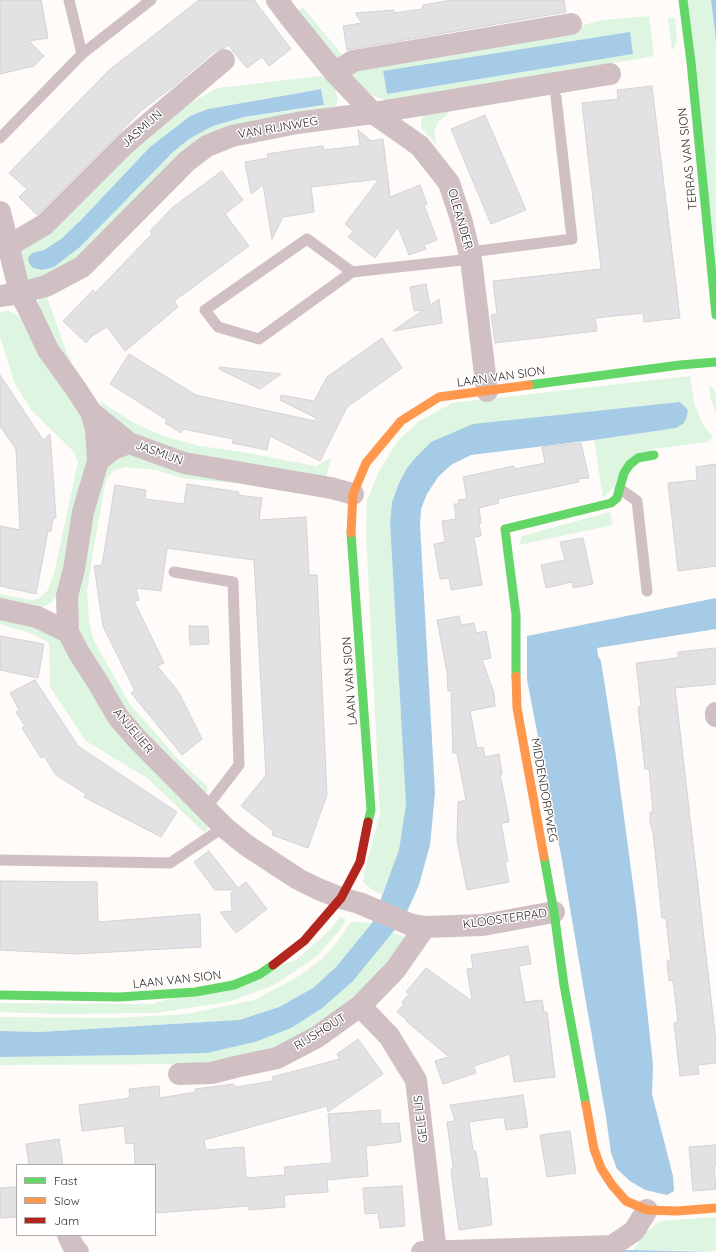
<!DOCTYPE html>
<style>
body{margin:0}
#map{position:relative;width:716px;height:1252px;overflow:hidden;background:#fefbf9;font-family:Quicksand,sans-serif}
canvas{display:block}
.legend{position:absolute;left:16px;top:1164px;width:140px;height:72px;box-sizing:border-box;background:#fff;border:1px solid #adaaa8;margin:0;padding:5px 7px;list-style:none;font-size:12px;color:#322a25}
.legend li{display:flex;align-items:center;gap:8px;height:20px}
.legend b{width:20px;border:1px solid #adaaa8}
</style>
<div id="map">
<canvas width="716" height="1252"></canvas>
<ul class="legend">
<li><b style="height:5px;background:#63d668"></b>Fast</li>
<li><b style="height:5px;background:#ff974d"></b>Slow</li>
<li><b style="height:5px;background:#b3261e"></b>Jam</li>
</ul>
</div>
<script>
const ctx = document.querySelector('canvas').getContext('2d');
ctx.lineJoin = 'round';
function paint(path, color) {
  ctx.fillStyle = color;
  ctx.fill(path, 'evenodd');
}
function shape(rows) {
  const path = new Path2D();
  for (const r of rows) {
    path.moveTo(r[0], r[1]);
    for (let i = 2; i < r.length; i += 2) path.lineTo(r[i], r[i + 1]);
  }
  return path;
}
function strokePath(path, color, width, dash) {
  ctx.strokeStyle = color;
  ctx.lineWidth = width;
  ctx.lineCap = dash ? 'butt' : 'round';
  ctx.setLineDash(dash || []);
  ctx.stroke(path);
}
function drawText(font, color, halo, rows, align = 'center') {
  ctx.font = font + ' Quicksand,sans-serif';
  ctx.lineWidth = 3;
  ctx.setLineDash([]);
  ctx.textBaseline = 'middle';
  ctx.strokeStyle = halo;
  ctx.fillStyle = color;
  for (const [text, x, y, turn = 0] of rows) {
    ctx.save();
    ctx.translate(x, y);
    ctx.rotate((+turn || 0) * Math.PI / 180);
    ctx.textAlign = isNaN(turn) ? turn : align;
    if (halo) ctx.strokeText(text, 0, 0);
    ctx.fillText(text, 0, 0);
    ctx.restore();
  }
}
const green = shape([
 [686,0,711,0,716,43,716,262],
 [303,7,343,56,334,62,295,14],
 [649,16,654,56,392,102,373,96,360,84,351,74,354,69,568,29,603,20],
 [631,43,633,54,387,94,383,72],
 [668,18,675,18,677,41,672,51],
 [321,76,334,82,338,100,335,107,230,132,79,264,44,282,23,280,15,253,166,116,218,88],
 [321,89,323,97,324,106,244,117,213,126,189,139,173,152,80,247,54,267,32,253,44,250,61,239,81,220,150,147,190,116,208,109,290,94],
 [458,105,439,121,434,131,436,144,421,128,421,120,428,111],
 [46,294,66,351,74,367,81,375,69,371,37,311,38,301],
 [7,311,14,313,31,327,84,416,89,466,60,594,49,604,38,609,0,602,0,594,32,600,40,598,48,590,54,573,78,462,74,452,32,411,15,384,0,337,0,313],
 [690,376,694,403,703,425,713,437,707,442,653,449,603,498,594,440,676,428,683,424,686,419,688,409,431,442,416,457,407,468,399,483,392,502,390,523,406,804,399,850,389,878,382,894,374,891,363,882,364,874,380,814,366,533,367,501,379,471,398,441,418,422,452,403],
 [709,384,716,392,716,413,710,398],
 [100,401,132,422,163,436,200,446,242,452,316,466,331,458,325,481,199,458,124,430,103,415],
 [129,450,243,484,182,478,155,470,125,467,113,471,106,481,94,546,87,592,89,622,94,641,130,704,178,759,208,787,206,793,200,794,123,712,78,629,76,600,102,464],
 [610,512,613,525,519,545,522,536],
 [0,615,25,621,61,640,204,820,208,828,205,833,147,778,86,741,50,687,49,643,33,634,0,624],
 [340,917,346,919,341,929,316,957,274,985,228,1002,155,1013,56,1014,0,1012,0,1003,152,1004,296,960,329,931],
 [351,922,372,923,336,967,313,988,279,1007,238,1020,39,1032,0,1031,0,1017,116,1018,187,1014,254,1000,299,976,323,958,337,942],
 [393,932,406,938,394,955,366,986,327,1019,280,1046,209,1064,0,1065,0,1057,135,1055,207,1053,255,1042,353,981],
 [716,1217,716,1251,633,1250,646,1232,661,1221]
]);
const water = shape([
 [711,0,716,0,716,43,714,24],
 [630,32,633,54,387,94,383,71],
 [321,89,324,105,244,117,213,126,189,139,173,152,80,247,54,267,42,270,33,268,29,263,28,258,32,253,44,250,61,239,81,220,150,147,190,116,208,109],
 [680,402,688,410,686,419,683,424,676,428,594,440,471,455,451,465,438,477,427,494,421,509,420,525,435,793,430,845,419,885,406,914,393,932,353,981,321,1009,291,1028,255,1042,207,1053,135,1055,0,1057,0,1031,39,1032,239,1020,279,1007,313,988,336,967,372,923,399,850,406,804,390,523,392,502,399,483,407,468,416,457,431,442,473,424],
 [716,598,716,629,597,648,598,656,601,661,616,757,636,907,653,1065,652,1094,673,1176,674,1191,667,1195,645,1190,630,1181,617,1169,611,1153,606,1117,583,985,562,860,527,680,527,636],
 [633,1250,716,1252,519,1252,539,1251]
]);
const building = shape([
 [0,0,41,0,48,38,29,41,44,56,34,66,0,74,0,0],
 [199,0,254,0,291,49,269,66,262,57,247,68,228,45,224,48,216,50,174,86,142,110,37,215,19,197,27,189,9,173,108,71,199,0],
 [452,0,564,0,566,12,347,50,343,26,362,23,355,13,394,10,394,13,422,9,423,5,452,0],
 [652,86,680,318,644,322,643,313,595,318,597,331,495,343,491,315,497,314,493,281,601,269,582,103,618,99,617,90,652,86],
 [485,115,526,210,491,224,451,129,485,115],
 [358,130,371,141,383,139,390,197,420,185,427,204,424,205,437,240,424,245,426,249,409,255,398,227,375,258,348,237,353,231,345,224,379,179,311,187,314,212,283,217,272,239,263,185,251,194,245,162,268,158,267,154,293,150,323,146,323,150,360,146,358,130],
 [222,171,243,200,225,214,249,246,174,301,178,307,125,351,107,327,92,336,86,343,63,321,93,290,95,293,152,234,150,231,173,207,222,171],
 [426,284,430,305,439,299,442,323,393,331,423,310,414,311,410,287,426,284],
 [382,338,402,368,347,407,320,461,270,436,267,450,232,443,233,439,183,429,181,433,165,423,167,420,110,384,129,354,196,395,315,421,316,418,280,400,281,395,314,401,327,377,382,338],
 [220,367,281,374,260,389,219,369,220,367],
 [0,375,43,440,50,434,56,518,53,519,51,531,48,531,36,594,0,586,0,526,20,530,16,449,0,426,0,375],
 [581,443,589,478,578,479,579,482,498,499,499,503,479,508,481,523,479,523,481,536,474,537,482,585,451,590,449,578,440,579,434,544,445,542,442,521,456,519,454,504,459,504,458,500,467,499,463,477,514,466,515,469,545,463,542,447,581,443],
 [716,464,716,566,678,571,668,483,697,480,696,467,716,464],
 [187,484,239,492,238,495,262,498,259,520,306,517,309,575,317,575,327,795,308,848,272,835,273,831,241,806,266,775,254,560,167,548,161,591,136,588,139,600,134,601,164,663,157,666,178,691,202,739,182,755,131,693,135,691,103,626,94,566,102,565,115,485,146,490,145,499,184,504,187,484],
 [583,538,593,584,573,588,572,582,546,588,541,565,565,560,560,542,583,538],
 [459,616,461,625,474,623,476,633,486,631,491,658,482,660,494,693,495,706,470,711,477,748,483,747,485,757,499,754,502,774,500,774,509,819,509,822,501,823,508,861,505,862,509,882,467,890,457,840,458,802,466,800,457,753,453,753,451,690,448,691,447,672,437,620,459,616],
 [189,626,208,626,209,644,190,645,189,626],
 [0,636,44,644,38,678,0,670,0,636],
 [716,648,716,684,675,688,716,1042,716,1063,698,1065,699,1074,680,1076,674,1023,678,1022,673,980,669,981,667,961,671,961,668,937,666,918,662,918,653,832,650,823,650,812,653,812,649,769,645,769,638,707,641,706,636,663,678,658,678,652,716,648],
 [35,680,78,746,177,812,161,837,84,797,86,794,56,775,44,756,41,758,22,728,25,726,16,712,19,710,10,693,35,680],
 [209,851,238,888,246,882,267,909,236,933,220,912,232,911,231,893,234,890,215,890,194,862,209,851],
 [0,881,97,882,98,922,200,914,201,947,77,954,0,950,0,881],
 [528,946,531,964,519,966,525,1002,542,1000,544,1012,547,1012,555,1077,514,1082,510,1054,474,1066,476,1073,443,1084,435,1061,449,1057,406,1021,407,1020,397,1012,404,1004,402,1002,409,994,406,992,426,968,472,1001,467,969,473,968,471,955,528,946],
 [358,1039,383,1074,328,1112,327,1106,204,1140,206,1150,244,1147,246,1178,285,1175,284,1167,332,1163,328,1114,380,1110,381,1124,399,1123,401,1142,366,1146,368,1176,327,1180,328,1192,284,1195,285,1207,249,1210,249,1206,155,1213,155,1165,135,1165,134,1143,126,1144,124,1126,82,1131,79,1105,130,1098,129,1089,159,1086,160,1098,196,1092,195,1089,234,1084,235,1087,274,1081,272,1077,340,1059,337,1054,358,1039],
 [523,1095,528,1127,506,1130,504,1117,469,1122,473,1150,476,1152,480,1179,487,1178,492,1225,459,1230,451,1171,453,1167,447,1122,455,1121,450,1105,523,1095],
 [570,1131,576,1173,547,1177,540,1135,570,1131],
 [59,1139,63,1165,29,1165,26,1144,59,1139],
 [716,1145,716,1166,714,1166,716,1189,693,1191,689,1147,716,1145],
 [402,1186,405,1226,380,1228,378,1213,365,1214,363,1188,402,1186],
 [17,1187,17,1217,0,1218,0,1188,17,1187]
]);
const lane = shape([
 [69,0,82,54],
 [0,138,82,54,151,0],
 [470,252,572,239,556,97],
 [352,272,307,239,205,310,218,327,259,339,352,272,471,259],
 [620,489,637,501,647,591],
 [174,572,233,582,239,765,206,808],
 [0,860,170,863,224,827]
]);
const street = shape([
 [277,0,289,16,335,73,373,113,420,146,449,183,461,219,471,259,487,391],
 [335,73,353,61,571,24],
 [0,212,20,293,31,314,48,350,76,389,91,412,129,443,184,463,331,488,353,494],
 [0,243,15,242,44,225,126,143,224,60],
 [0,296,20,293,46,286,82,267,187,161,207,146,232,136,297,123,373,113,610,74],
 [91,412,96,429,98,461],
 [129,443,113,449,98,461,83,512,74,569,67,596,68,632,79,653,97,681,118,717,137,739,224,827,246,845,298,879,318,889,341,898,359,903,409,924,425,927,483,925,554,912],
 [0,609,37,617,68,632],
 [716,713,716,716],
 [360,1006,389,1036,416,1080,436,1252],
 [179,1074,212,1073,235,1067,277,1058,317,1037,360,1006,395,970,425,927],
 [68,1235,73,1246,78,1252],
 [422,1252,612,1246,634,1231,647,1210]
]);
const fast = shape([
 [683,0,691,62,716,315],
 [529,385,680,365,716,362],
 [351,533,371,810,368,822],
 [516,676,516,615,505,529,611,503,617,498,624,473,630,464,638,458,654,455],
 [544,857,554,912,564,985,586,1105],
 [0,995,120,997,195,992,234,985,260,974,273,965]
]);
const slow = shape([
 [351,533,353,494,366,463,401,421,439,397,529,385],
 [516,676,517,708,544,857],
 [586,1105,594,1149,601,1168,612,1185,626,1201,647,1210,677,1211,716,1208]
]);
const jam = shape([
 [273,965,304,941,341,898,360,862,368,822]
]);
const streetNames = [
 ["VAN RIJNWEG",278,128,-10],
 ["JASMIJN",142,129,-42],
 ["TERRAS VAN SION",688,159,-96],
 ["OLEANDER",460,219,74],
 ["LAAN VAN SION",501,377,-8],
 ["JASMIJN",159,453,20],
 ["LAAN VAN SION",350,681,-94],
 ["ANJELIER",133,731,50],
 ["MIDDENDORPWEG",544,790,80],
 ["KLOOSTERPAD",505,919,-8],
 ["LAAN VAN SION",177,980,-6],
 ["RIJSHOUT",320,1032,-32],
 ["GELE LIS",421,1119,-97]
];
paint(green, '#def5e1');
paint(water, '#a5cbe6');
paint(building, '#e2e1e4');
strokePath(building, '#d3d2d4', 1);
strokePath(lane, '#d0c0c4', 11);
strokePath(street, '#d0c0c4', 22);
strokePath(fast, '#63d668', 9);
strokePath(slow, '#ff974d', 9);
strokePath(jam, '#b3261e', 9);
drawText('12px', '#322a25', '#fff', streetNames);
</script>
